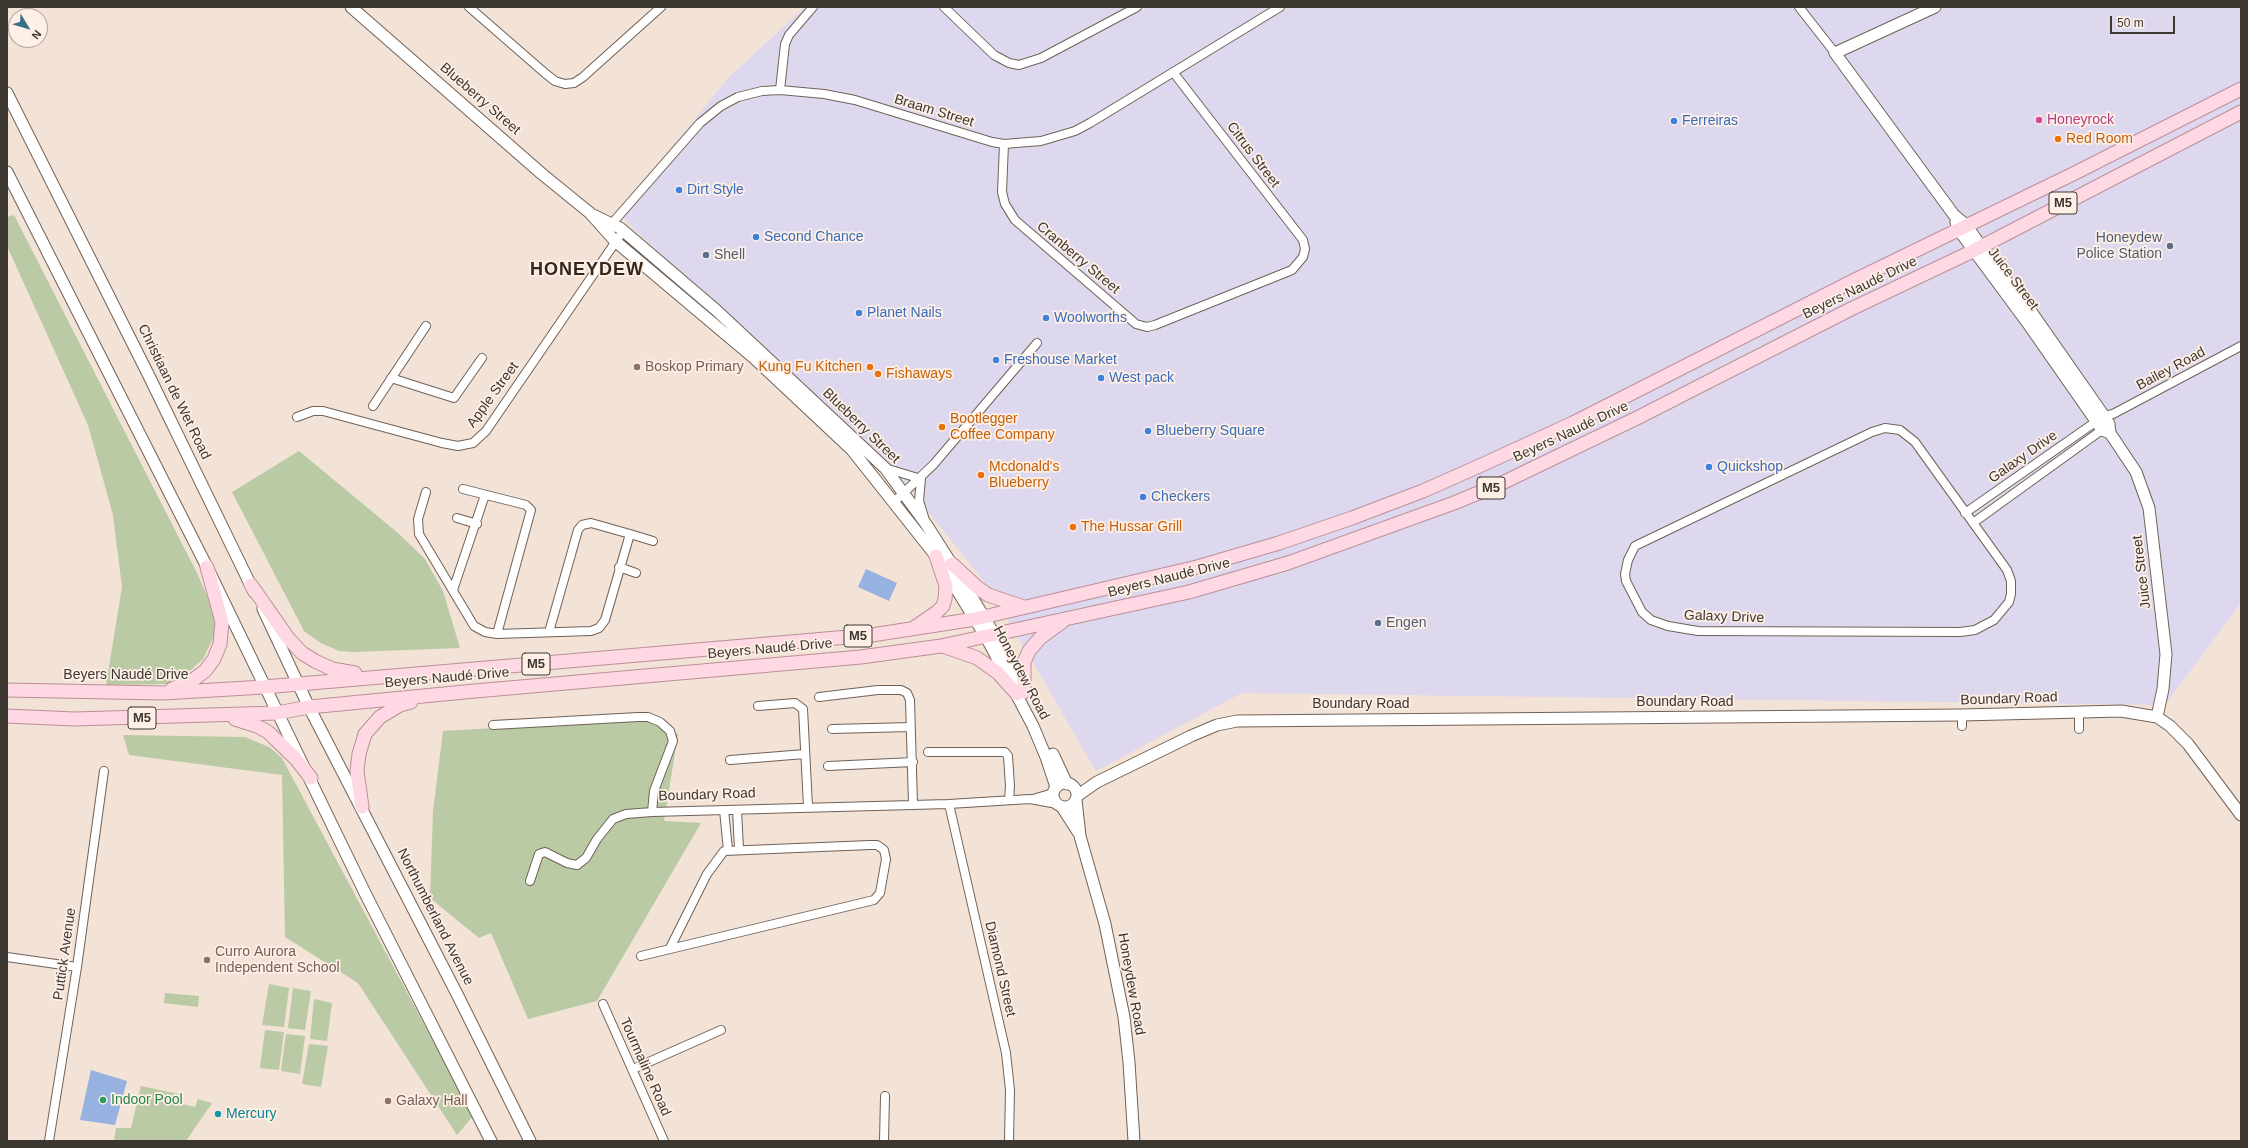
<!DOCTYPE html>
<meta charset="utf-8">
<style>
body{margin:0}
#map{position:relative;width:2248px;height:1148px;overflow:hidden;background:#f3e2d6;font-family:Helvetica,sans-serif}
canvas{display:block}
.frame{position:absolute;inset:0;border:8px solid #3d3732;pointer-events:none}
.north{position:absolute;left:8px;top:8px;width:40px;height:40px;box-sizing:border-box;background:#fef0e6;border:1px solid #b1a69e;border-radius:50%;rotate:128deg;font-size:11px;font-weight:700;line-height:16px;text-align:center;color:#3d3732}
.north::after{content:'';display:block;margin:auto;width:14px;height:18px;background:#356f88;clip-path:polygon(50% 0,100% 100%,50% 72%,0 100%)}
.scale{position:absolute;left:2110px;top:16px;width:65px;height:18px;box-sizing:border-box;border:2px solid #3d3732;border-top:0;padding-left:5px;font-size:12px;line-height:14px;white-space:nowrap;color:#3d3732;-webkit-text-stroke:3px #fef0e6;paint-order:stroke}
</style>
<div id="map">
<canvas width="2248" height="1148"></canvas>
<div class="frame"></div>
<div class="north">N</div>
<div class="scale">50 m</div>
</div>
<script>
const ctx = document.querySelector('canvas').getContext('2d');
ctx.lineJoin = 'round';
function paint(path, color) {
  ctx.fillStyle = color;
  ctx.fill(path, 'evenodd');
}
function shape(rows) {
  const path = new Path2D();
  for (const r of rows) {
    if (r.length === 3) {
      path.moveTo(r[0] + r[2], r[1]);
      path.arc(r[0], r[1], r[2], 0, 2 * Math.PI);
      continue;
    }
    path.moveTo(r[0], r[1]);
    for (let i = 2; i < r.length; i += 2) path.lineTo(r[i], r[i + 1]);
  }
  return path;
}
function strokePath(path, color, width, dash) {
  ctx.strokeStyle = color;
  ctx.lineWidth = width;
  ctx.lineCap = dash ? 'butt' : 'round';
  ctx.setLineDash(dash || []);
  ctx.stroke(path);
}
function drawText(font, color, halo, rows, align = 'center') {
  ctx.font = font + ' Helvetica,sans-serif';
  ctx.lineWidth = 3.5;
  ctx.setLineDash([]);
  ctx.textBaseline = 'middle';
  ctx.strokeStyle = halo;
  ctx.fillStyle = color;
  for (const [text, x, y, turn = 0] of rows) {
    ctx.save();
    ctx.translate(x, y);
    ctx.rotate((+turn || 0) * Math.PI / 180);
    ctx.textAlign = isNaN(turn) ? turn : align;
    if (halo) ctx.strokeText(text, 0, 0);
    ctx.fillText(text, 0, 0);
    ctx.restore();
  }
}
const industrial = shape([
 [805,7,2241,7,2241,603,2165,705,1242,693,1096,771,990,589,913,493,883,460,716,310,618,213,729,77]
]);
const green = shape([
 [14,215,198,575,212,608,216,632,203,659,191,670,169,684,106,685,122,587,113,515,88,425,7,246,7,217],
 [299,451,398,533,425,559,443,591,460,648,353,652,339,651,321,643,304,631,232,492],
 [646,719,678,734,664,821,701,823,597,1001,528,1019,491,933,479,938,430,898,433,811,443,731],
 [123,735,245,737,269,747,282,758,473,1116,457,1135,358,983,285,937,282,775,129,755],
 [269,984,289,988,284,1027,262,1025],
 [293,988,311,991,305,1030,288,1028],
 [165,993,199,996,198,1007,164,1003],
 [314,999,332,1003,327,1041,310,1039],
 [265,1030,284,1032,279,1070,260,1068],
 [286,1034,305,1036,300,1074,281,1071],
 [309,1044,328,1046,321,1087,302,1084],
 [141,1086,179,1094,179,1103,195,1107,198,1099,212,1103,186,1141,114,1141,116,1128,131,1128]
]);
const water = shape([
 [866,569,897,583,889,601,858,587],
 [91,1070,127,1081,115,1125,80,1120]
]);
const street = shape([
 [469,7,546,74,555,81,565,84,574,83,583,77,661,7],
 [944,7,994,55,1009,63,1019,65,1041,58,1137,7],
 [1799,7,1835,53],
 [780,90,785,44,789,35,813,7],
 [1004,144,1002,192,1005,204,1015,220,1136,324,1147,327,1155,325,1292,270,1303,257,1305,249,1303,240,1173,72],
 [608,228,700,123,721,106,738,97,762,91,780,90,824,94,855,100,992,142,1004,144,1041,141,1075,131,1090,123,1280,7],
 [391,378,454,398,482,358],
 [373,406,426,326],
 [297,417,313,411,323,411,442,443,458,446,473,443,486,431,623,231],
 [1885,428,1900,430,1915,442,2007,570,2011,581,2011,594,2009,602,1994,620,1975,630,1960,632,1698,631,1668,626,1651,620,1642,612,1626,581,1625,574,1628,560,1635,546,1872,432,1885,428],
 [885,468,921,479,919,501,924,517],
 [463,489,526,505,531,510,497,634],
 [426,492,418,519,419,534,474,626,485,632,497,634,591,631,599,628,605,620,630,534,591,523,582,525,578,530,549,632],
 [894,502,934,464,1037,343],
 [1965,513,2104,416,2113,414,2241,346],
 [457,518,477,524],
 [1973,523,2106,427],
 [630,534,653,541],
 [619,567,636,573],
 [453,590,485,495],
 [819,697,878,690,901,690,907,693,910,700,913,804],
 [758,706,795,703,803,709,808,807],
 [1962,715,1962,726],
 [493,725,638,717,648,717,660,722,670,731,673,741,654,791,652,812,949,804,1030,799,1057,804],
 [832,729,910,727],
 [2079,729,2079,712],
 [928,752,1005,752,1008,756,1010,786,1009,800],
 [730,760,805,754],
 [828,766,913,762],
 [1033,799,1053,793],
 [949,804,1006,1053,1010,1090,1009,1141],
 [724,810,728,850],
 [737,810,739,849],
 [530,881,539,854,545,852,567,863,577,865,586,858,597,839,613,819,626,814,652,812],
 [641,956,874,900,880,893,886,859,884,850,877,845,870,845,724,851,707,874,670,948],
 [7,957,77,967],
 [603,1004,664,1141],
 [633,1069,721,1030],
 [49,1141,77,967,104,771],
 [884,1141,885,1096]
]);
const secondary = shape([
 [351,7,542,174,590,213,615,241,754,358,852,450,936,556,986,637,1033,726,1046,757,1056,787],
 [1935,7,1835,53,1954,215,1966,225,2001,274,2032,313,2104,416,2109,424,2110,433,2136,472,2149,508,2166,654,2163,689,2157,717],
 [7,93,150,378,254,592],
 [7,172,207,567,366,895,491,1141],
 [591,214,620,228,716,310,885,468,926,524,963,582,994,634,1020,684],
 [1956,222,1958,229,2029,325,2096,421,2102,430,2110,433],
 [263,609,309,707,458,996,530,1141],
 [1053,754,1067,784],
 [1065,795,12],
 [1077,796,1097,782,1191,736,1217,725,1237,721,1962,715,2121,711,2157,717,2170,726,2188,744,2241,815],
 [1076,800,1080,836,1105,924,1124,1017,1129,1062,1134,1141],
 [1062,807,1078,832]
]);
const primary = shape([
 [952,564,977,587,988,595,1024,607],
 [251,585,288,638,302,653,315,661,332,669,355,673],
 [915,627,937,612,943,606,945,599,946,586,936,556],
 [943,646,977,658,998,673,1017,694],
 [172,689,193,680,205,671,214,659,220,644,222,622,207,567],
 [7,690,163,693,264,687,872,635,975,619,1197,567,1279,543,1352,518,1423,491,1486,463,1573,423,1855,280,2073,174,2241,89],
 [1024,692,1024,662,1029,651,1040,638,1062,622],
 [7,716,74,719,277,713,309,707,475,691,861,657,941,646,1189,592,1288,563,1454,503,1500,484,1637,418,1851,309,1973,251,2241,112],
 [235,719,257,726,268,732,295,758,311,778],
 [362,807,357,771,359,754,365,734,380,717,400,705,411,702]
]);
const markers = [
 [2039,120,4,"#d1479c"],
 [1674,121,4,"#3f7fe0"],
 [2058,139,4,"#e8710a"],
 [679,190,4,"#3f7fe0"],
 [756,237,4,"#3f7fe0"],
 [2170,246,4,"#5c6f8a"],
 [706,255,4,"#5c6f8a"],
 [859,313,4,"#3f7fe0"],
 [1046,318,4,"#3f7fe0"],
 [996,360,4,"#3f7fe0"],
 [637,367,4,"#8d6e63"],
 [870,367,4,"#e8710a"],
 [878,374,4,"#e8710a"],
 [1101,378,4,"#3f7fe0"],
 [942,427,4,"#e8710a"],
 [1148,431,4,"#3f7fe0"],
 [1709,467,4,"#3f7fe0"],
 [981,475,4,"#e8710a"],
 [1143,497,4,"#3f7fe0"],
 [1073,527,4,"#e8710a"],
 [1378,623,4,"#5c6f8a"],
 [207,960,4,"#8d6e63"],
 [103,1100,4,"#2e9e5b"],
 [388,1101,4,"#8d6e63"],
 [218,1114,4,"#0f9aa8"]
];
const shields = [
 [2063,203,28],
 [1491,488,28],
 [858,636,28],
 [536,664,28],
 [142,718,28]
];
const shieldNames = [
 ["M5",2063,203],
 ["M5",1491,488],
 ["M5",858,636],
 ["M5",536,664],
 ["M5",142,718]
];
const streetNames = [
 ["Blueberry Street",480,99,41],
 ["Braam Street",934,111,17],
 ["Citrus Street",1253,155,53],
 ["Cranberry Street",1078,258,40],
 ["Juice Street",2013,279,53],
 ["Beyers Naudé Drive",1860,288,-26],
 ["Bailey Road",2171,369,-28],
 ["Christiaan de Wet Road",174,392,64],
 ["Apple Street",493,395,-54],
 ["Blueberry Street",861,426,44],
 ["Beyers Naudé Drive",1571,432,-25],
 ["Galaxy Drive",2023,457,-35],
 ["Juice Street",2142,572,-97],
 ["Beyers Naudé Drive",1169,578,-14],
 ["Galaxy Drive",1724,617,2],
 ["Beyers Naudé Drive",770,649,-5],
 ["Honeydew Road",1021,673,62],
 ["Beyers Naudé Drive",126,675],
 ["Beyers Naudé Drive",447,678,-5],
 ["Boundary Road",2009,699,-2],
 ["Boundary Road",1685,702],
 ["Boundary Road",1361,704],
 ["Boundary Road",707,795,-2],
 ["Northumberland Avenue",435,917,63],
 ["Puttick Avenue",65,954,-82],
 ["Diamond Street",1000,969,77],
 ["Honeydew Road",1131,984,80],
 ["Tourmaline Road",645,1067,66]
];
const hotelNames = [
 ["Honeyrock",2047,120]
];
const shopNames = [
 ["Ferreiras",1682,121],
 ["Dirt Style",687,190],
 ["Second Chance",764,237],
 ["Planet Nails",867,313],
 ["Woolworths",1054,318],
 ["Freshouse Market",1004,360],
 ["West pack",1109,378],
 ["Blueberry Square",1156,431],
 ["Quickshop",1717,467],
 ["Checkers",1151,497]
];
const foodNames = [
 ["Red Room",2066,139],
 ["Kung Fu Kitchen",862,367,"right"],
 ["Fishaways",886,374],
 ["Bootlegger",950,419],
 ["Coffee Company",950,435],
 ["Mcdonald's",989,467],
 ["Blueberry",989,483],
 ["The Hussar Grill",1081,527]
];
const serviceNames = [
 ["Honeydew",2162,238,"right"],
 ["Police Station",2162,254,"right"],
 ["Shell",714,255],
 ["Engen",1386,623]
];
const educationNames = [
 ["Boskop Primary",645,367],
 ["Curro Aurora",215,952],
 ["Independent School",215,968],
 ["Galaxy Hall",396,1101]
];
const leisureNames = [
 ["Indoor Pool",111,1100]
];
const cultureNames = [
 ["Mercury",226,1114]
];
const districtNames = [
 ["HONEYDEW",587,270]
];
paint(industrial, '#ded8ee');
paint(green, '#b9caa5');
paint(water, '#97b2e1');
strokePath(street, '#706157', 10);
strokePath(secondary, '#706157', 13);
strokePath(primary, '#ba8f99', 15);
strokePath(street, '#fff', 8);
strokePath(secondary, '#fff', 11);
strokePath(primary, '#fed8e3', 13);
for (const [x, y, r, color] of markers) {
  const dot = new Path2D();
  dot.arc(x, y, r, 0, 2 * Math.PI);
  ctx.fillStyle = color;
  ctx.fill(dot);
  strokePath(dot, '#fef0e6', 1.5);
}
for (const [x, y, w] of shields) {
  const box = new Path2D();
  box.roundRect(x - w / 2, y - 11, w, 22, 3);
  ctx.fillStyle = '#fef0e6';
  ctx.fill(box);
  strokePath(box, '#3d3732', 1);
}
drawText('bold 13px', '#3d3732', null, shieldNames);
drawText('14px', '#3d3732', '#fef0e6', streetNames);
drawText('14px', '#b23c85', '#fef0e6', hotelNames, 'left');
drawText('14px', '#366cbe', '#fef0e6', shopNames, 'left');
drawText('14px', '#c56008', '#fef0e6', foodNames, 'left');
drawText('14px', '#4e5e75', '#fef0e6', serviceNames, 'left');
drawText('14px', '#785e54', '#fef0e6', educationNames, 'left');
drawText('14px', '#27864d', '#fef0e6', leisureNames, 'left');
drawText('14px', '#0d838f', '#fef0e6', cultureNames, 'left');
ctx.letterSpacing = '1px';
drawText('bold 18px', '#33261d', '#fef0e6', districtNames);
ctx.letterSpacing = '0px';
</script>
